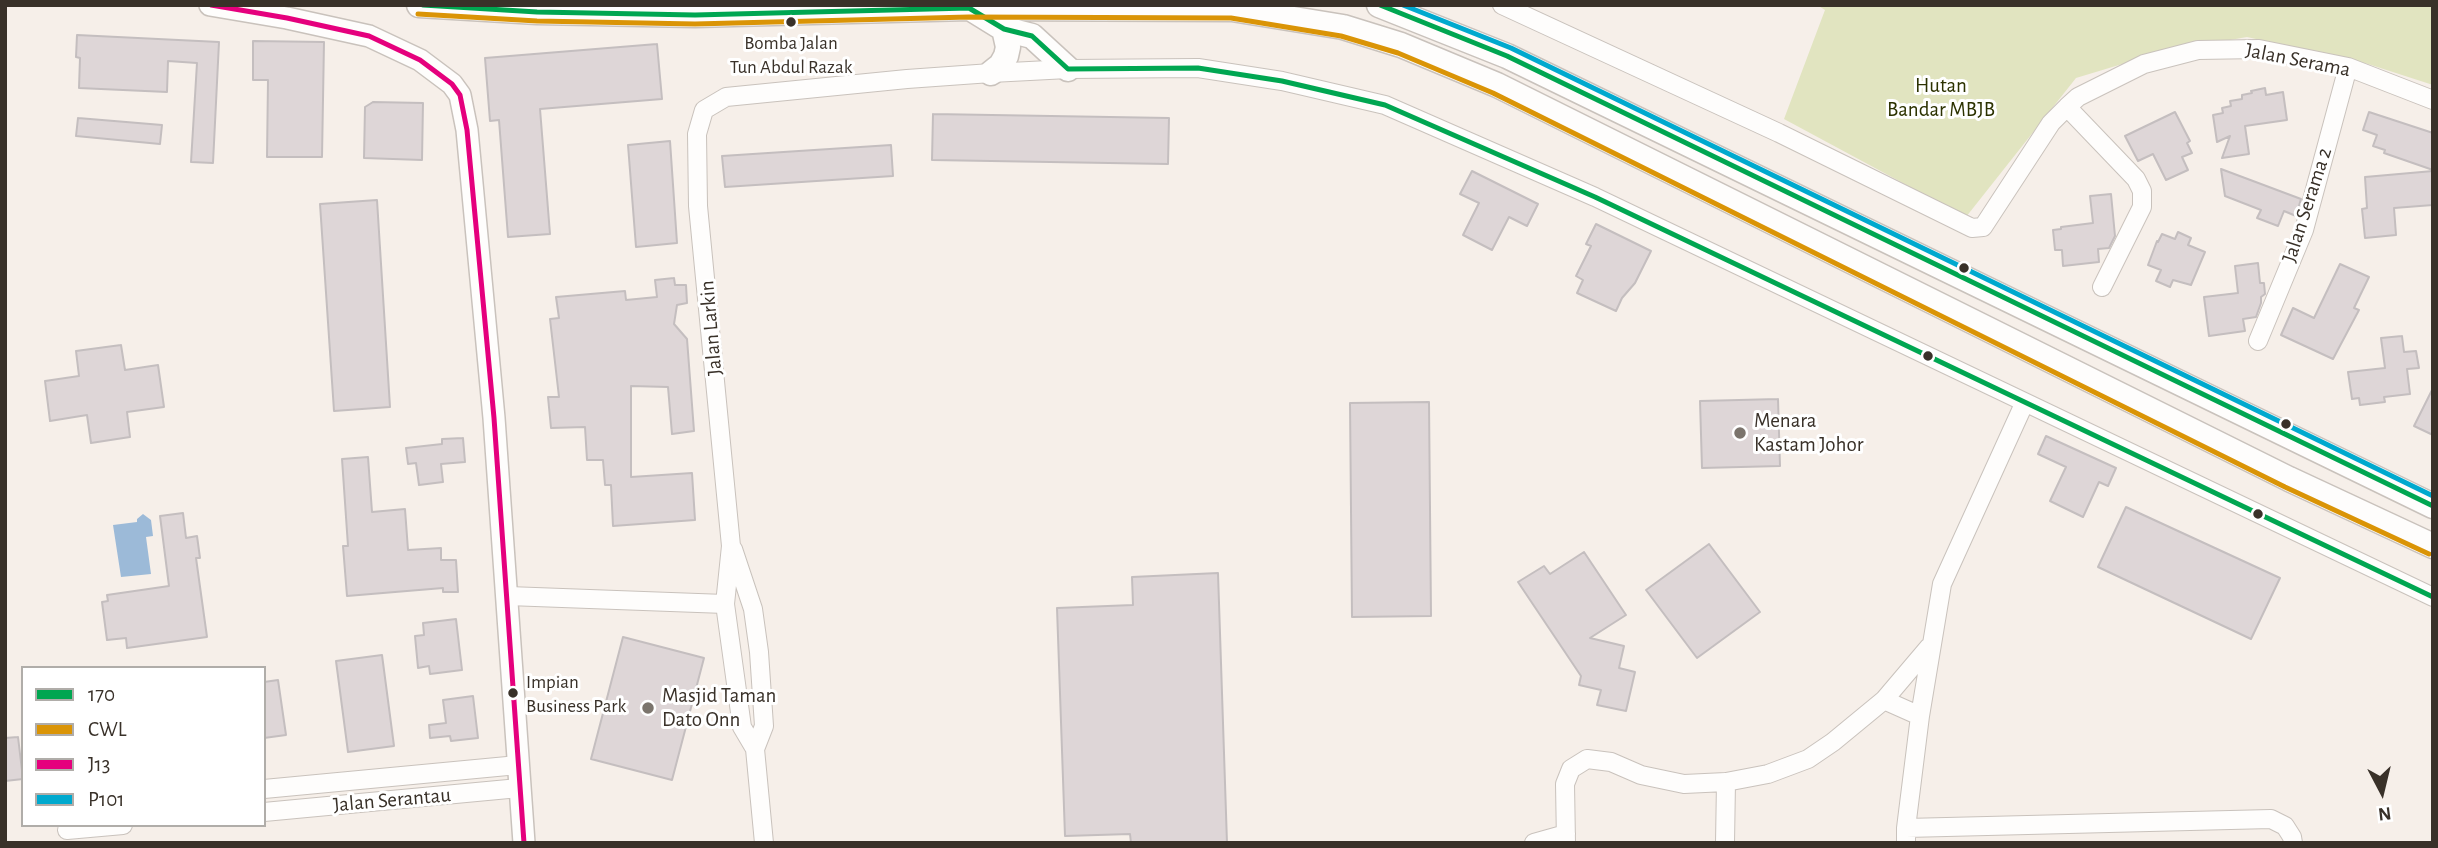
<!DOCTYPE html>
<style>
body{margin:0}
#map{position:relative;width:2438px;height:848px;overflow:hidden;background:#f6efe9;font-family:"Alegreya Sans",sans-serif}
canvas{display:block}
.frame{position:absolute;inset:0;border:7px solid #393129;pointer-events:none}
.legend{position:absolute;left:21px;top:666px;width:245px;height:161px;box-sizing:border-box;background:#fff;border:2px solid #b0ada9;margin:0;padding:9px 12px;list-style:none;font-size:21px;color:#393129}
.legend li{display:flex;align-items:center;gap:14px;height:35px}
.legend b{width:35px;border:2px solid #b0ada9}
.north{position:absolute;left:2347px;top:757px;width:70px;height:70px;-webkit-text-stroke:5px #fff;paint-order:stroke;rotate:173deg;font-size:19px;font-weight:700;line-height:28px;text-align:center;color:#393129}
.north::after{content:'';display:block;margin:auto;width:24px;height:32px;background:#393129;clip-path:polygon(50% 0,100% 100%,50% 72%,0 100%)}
</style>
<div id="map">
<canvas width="2438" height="848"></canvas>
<div class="frame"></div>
<ul class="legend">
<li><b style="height:9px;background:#00a651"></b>170</li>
<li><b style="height:9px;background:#da9406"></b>CWL</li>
<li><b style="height:9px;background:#e5007d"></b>J13</li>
<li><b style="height:9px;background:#00a9ce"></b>P101</li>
</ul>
<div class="north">N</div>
</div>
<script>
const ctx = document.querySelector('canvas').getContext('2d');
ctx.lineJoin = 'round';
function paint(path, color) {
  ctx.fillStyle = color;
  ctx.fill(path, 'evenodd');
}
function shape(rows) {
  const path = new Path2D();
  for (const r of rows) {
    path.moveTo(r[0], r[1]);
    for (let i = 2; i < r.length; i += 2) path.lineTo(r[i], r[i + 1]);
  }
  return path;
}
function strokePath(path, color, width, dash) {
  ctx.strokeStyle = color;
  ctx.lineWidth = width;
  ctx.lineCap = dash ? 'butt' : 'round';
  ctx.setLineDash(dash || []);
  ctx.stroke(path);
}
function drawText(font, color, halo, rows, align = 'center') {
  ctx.font = font + ' "Alegreya Sans",sans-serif';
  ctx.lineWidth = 6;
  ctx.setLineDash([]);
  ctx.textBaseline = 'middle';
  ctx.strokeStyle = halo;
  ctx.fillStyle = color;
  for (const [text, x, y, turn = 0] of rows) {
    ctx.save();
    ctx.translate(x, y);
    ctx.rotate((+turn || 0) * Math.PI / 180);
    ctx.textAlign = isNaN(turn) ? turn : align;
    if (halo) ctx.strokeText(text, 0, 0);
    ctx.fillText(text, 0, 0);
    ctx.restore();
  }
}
const green = shape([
 [1817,5,2433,5,2433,85,2368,64,2247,37,2162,52,2076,78,1966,217,1784,119,1825,10]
]);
const water = shape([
 [143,514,151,520,153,536,146,537,151,574,121,577,113,525,137,522,137,519]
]);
const building = shape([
 [77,35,219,42,213,163,191,162,197,63,168,61,167,92,79,88,80,58,76,57,77,35],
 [253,41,324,42,322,157,267,157,268,80,253,80,253,41],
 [657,44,662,99,540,109,550,234,508,237,499,120,490,121,485,58,657,44],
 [2265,88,2266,95,2283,92,2287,120,2245,126,2249,154,2222,158,2230,136,2217,142,2213,115,2223,113,2222,108,2231,106,2230,101,2242,99,2242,95,2252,93,2251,91,2265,88],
 [373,102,423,103,422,160,364,158,365,107,373,102],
 [2175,112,2190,141,2187,143,2192,153,2182,157,2188,170,2166,180,2153,154,2138,161,2125,136,2175,112],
 [2369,112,2433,133,2433,170,2384,153,2385,150,2373,146,2377,135,2363,130,2369,112],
 [933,114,1169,118,1168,164,932,160,933,114],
 [78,118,162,125,160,144,76,136,78,118],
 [670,141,677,243,636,247,628,145,670,141],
 [891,145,893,176,725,187,722,156,891,145],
 [2221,169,2301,199,2296,216,2284,211,2278,226,2257,218,2261,210,2225,196,2221,169],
 [1472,171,1538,204,1527,226,1509,217,1492,250,1463,235,1479,203,1460,194,1472,171],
 [2433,171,2433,205,2394,208,2396,235,2365,238,2362,209,2367,208,2365,177,2433,171],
 [2111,194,2115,236,2109,248,2098,249,2099,262,2063,266,2062,250,2055,250,2053,230,2061,229,2061,227,2093,223,2090,196,2111,194],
 [377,200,390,407,334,411,320,204,377,200],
 [1596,224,1651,251,1635,283,1622,298,1616,311,1577,293,1583,280,1576,276,1591,246,1586,244,1596,224],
 [2178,232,2191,238,2188,245,2205,252,2191,285,2173,280,2170,287,2156,281,2161,270,2148,265,2157,241,2158,242,2162,234,2175,239,2178,232],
 [2258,263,2260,283,2264,283,2265,294,2261,297,2261,303,2256,317,2243,319,2245,331,2209,336,2204,297,2238,293,2235,266,2258,263],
 [2340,264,2369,277,2354,308,2359,310,2333,359,2281,335,2293,308,2314,318,2340,264],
 [674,278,675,285,686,285,687,303,677,305,674,324,687,339,694,431,672,434,668,387,631,386,631,477,692,473,695,520,613,526,611,485,605,485,603,460,587,460,585,427,551,428,548,397,559,397,550,319,559,318,556,297,625,291,626,300,657,297,655,280,674,278],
 [2402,336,2404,352,2416,351,2419,368,2407,369,2410,394,2384,397,2385,402,2360,405,2359,398,2352,399,2348,372,2385,368,2381,338,2402,336],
 [121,345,125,370,158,365,164,407,127,412,130,437,91,443,87,415,50,421,45,381,79,376,76,351,121,345],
 [2433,388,2433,435,2414,426,2433,388],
 [1778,399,1780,466,1702,468,1700,401,1778,399],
 [1429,402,1431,616,1352,617,1350,403,1429,402],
 [2046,436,2116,468,2108,486,2099,482,2083,517,2050,501,2066,467,2038,454,2046,436],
 [463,438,465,462,441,464,443,482,419,485,416,463,408,464,406,448,442,444,442,439,463,438],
 [368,457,372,512,405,509,408,550,441,548,441,560,456,560,458,592,443,592,443,588,347,596,343,546,348,546,342,459,368,457],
 [2126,507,2280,578,2251,639,2098,567,2126,507],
 [183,513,186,538,197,536,200,558,196,558,207,637,127,648,126,638,107,640,102,602,108,601,107,595,169,586,160,516,183,513],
 [1709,544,1760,612,1697,658,1646,590,1709,544],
 [1584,552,1626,615,1590,638,1624,646,1619,668,1635,672,1626,711,1597,705,1601,690,1579,685,1581,676,1518,582,1544,566,1550,574,1584,552],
 [1218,573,1227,843,1131,843,1130,834,1065,836,1057,608,1133,605,1132,577,1218,573],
 [456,619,462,670,430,674,429,666,418,668,415,636,424,635,423,623,456,619],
 [623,637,704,658,672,780,591,759,623,637],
 [382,655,394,746,348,752,336,661,382,655],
 [278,680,286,735,264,738,264,682,278,680],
 [473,696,478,738,451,741,450,736,430,738,429,725,446,723,443,700,473,696],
 [18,737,23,779,5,781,5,738,18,737]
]);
const minor = shape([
 [1502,5,1779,133,1972,228,1983,227,2051,123,2067,107,2078,97,2144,64,2198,50,2259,49,2348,67,2433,100],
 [2067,107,2136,179,2142,191,2142,207,2102,287],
 [2258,341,2304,230,2348,67],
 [733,549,753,609,759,652,764,726,755,749],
 [508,596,725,604],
 [1884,700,1920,716],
 [264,789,518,765],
 [264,812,519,788],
 [1906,828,2271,819,2285,826,2292,837,2293,843],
 [67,830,123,825],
 [764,843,755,749,742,727,725,604,731,546,698,206,697,134,704,110,726,97,907,79,991,73,1068,69,1198,68,1282,81,1385,105,1595,197,2433,597],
 [1534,843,1566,834],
 [1566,843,1565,784,1571,769,1587,759,1611,762,1641,775,1684,784,1726,782,1768,774,1808,759,1833,742,1884,700,1929,647],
 [1725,843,1726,782],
 [1906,843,1906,828,1920,716,1942,584,2024,404]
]);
const major = shape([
 [210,5,287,18,369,36,420,60,452,84,460,95,467,130,494,418,524,843]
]);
const highway = shape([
 [419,5,537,12,695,15,969,8,1232,9,1343,27,1401,45,1497,85,2289,479,2433,546],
 [1379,5,1507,56,2433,506],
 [970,8,1004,29,1032,36,1068,69],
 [991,73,1001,65,1006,56,1008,47,1004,29]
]);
const bus1 = shape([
 [423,5,537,12,695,15,969,8,1004,29,1032,36,1068,69,1198,68,1282,81,1385,105,1595,197,2433,597],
 [1380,5,1507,56,2433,506]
]);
const bus2 = shape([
 [418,14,537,21,695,24,969,17,1231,18,1341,36,1398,53,1493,93,2285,487,2429,554]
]);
const bus3 = shape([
 [211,5,287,18,369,36,420,60,452,84,460,95,467,130,494,418,524,843]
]);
const bus4 = shape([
 [1403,5,1511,48,2433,496]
]);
const markers = [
 [791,22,6,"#393129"],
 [1964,268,6,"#393129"],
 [1928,356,6,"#393129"],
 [2286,424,6,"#393129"],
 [1740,433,7,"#7b746c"],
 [2258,514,6,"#393129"],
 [513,693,6,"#393129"],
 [648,708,7,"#7b746c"]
];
const busNames = [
 ["Bomba Jalan",791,43],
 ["Tun Abdul Razak",791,67],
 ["Impian",526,682,"left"],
 ["Business Park",526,706,"left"]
];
const streetNames = [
 ["Jalan Serama",2298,60,11],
 ["Jalan Serama 2",2307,205,-72],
 ["Jalan Larkin",711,328,-95],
 ["Jalan Serantau",392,800,-5]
];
const parkNames = [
 ["Hutan",1941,86],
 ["Bandar MBJB",1941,110]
];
const poiNames = [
 ["Menara",1754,421],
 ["Kastam Johor",1754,445],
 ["Masjid Taman",662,696],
 ["Dato Onn",662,720]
];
paint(green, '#e1e4c0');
paint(water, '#9cbad8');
paint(building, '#ded6d7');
strokePath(building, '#c4bebf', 2);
strokePath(minor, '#c9c2bc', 20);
strokePath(major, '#c9c2bc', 24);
strokePath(highway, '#c9c2bc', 27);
strokePath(minor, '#fefdfc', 18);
strokePath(major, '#fefdfc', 21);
strokePath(highway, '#fefdfc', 24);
strokePath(bus1, '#00a651', 5);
strokePath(bus2, '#da9406', 5);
strokePath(bus3, '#e5007d', 5);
strokePath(bus4, '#00a9ce', 5);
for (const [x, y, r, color] of markers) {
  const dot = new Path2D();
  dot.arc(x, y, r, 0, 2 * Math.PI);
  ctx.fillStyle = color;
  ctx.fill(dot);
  strokePath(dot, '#fff', 2.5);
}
drawText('19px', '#393129', '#fff', busNames);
drawText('21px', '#393129', '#fff', streetNames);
drawText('21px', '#2c3201', '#fff', parkNames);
drawText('21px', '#393129', '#fff', poiNames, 'left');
</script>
